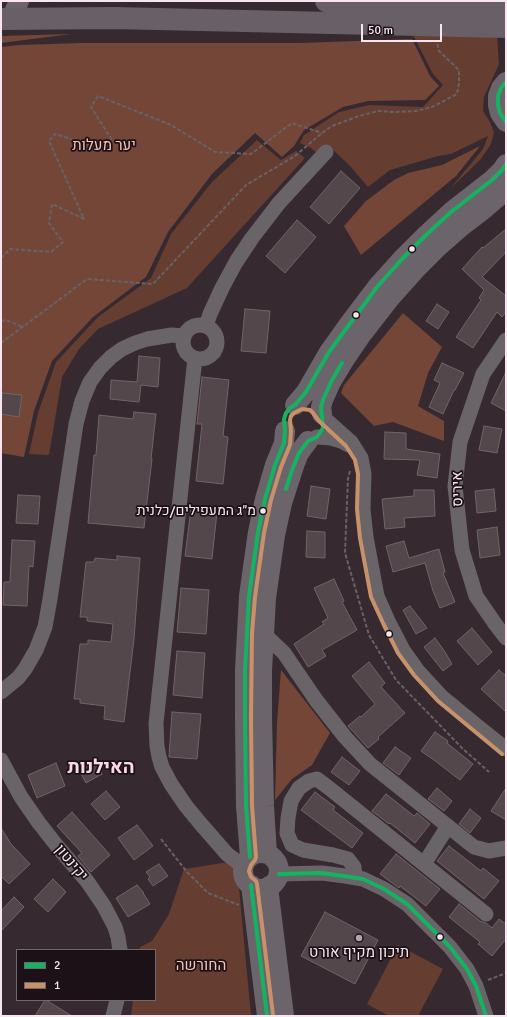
<!DOCTYPE html>
<meta charset="utf-8">
<style>
body{margin:0}
#map{position:relative;width:507px;height:1017px;overflow:hidden;background:#372930;font-family:Signika,sans-serif}
canvas{display:block}
.frame{position:absolute;inset:0;border:2px solid #f8e5ef;pointer-events:none}
.legend{position:absolute;left:16px;top:949px;width:140px;height:52px;box-sizing:border-box;background:#1c1117;border:1px solid #74666d;margin:0;padding:5px 7px;list-style:none;font-size:12px;color:#f8e5ef}
.legend li{display:flex;align-items:center;gap:8px;height:20px}
.legend b{width:20px;border:1px solid #74666d}
.scale{position:absolute;left:361px;top:24px;width:81px;height:18px;box-sizing:border-box;border:2px solid #f8e5ef;border-top:0;padding-left:5px;font-size:12px;line-height:14px;white-space:nowrap;color:#f8e5ef;-webkit-text-stroke:3px #1c1117;paint-order:stroke}
</style>
<div id="map">
<canvas width="507" height="1017"></canvas>
<div class="frame"></div>
<ul class="legend">
<li><b style="height:5px;background:#13b361"></b>2</li>
<li><b style="height:5px;background:#c7916a"></b>1</li>
</ul>
<div class="scale">50 m</div>
</div>
<script>
const ctx = document.querySelector('canvas').getContext('2d');
ctx.lineJoin = 'round';
function paint(path, color) {
  ctx.fillStyle = color;
  ctx.fill(path, 'evenodd');
}
function shape(rows) {
  const path = new Path2D();
  for (const r of rows) {
    if (r.length === 3) {
      path.moveTo(r[0] + r[2], r[1]);
      path.arc(r[0], r[1], r[2], 0, 2 * Math.PI);
      continue;
    }
    path.moveTo(r[0], r[1]);
    for (let i = 2; i < r.length; i += 2) path.lineTo(r[i], r[i + 1]);
  }
  return path;
}
function strokePath(path, color, width, dash) {
  ctx.strokeStyle = color;
  ctx.lineWidth = width;
  ctx.lineCap = dash ? 'butt' : 'round';
  ctx.setLineDash(dash || []);
  ctx.stroke(path);
}
function drawText(font, color, halo, rows, align = 'center') {
  ctx.font = font + ' Signika,Heebo,sans-serif';
  ctx.lineWidth = 3.5;
  ctx.setLineDash([]);
  ctx.textBaseline = 'middle';
  ctx.strokeStyle = halo;
  ctx.fillStyle = color;
  for (const [text, x, y, turn = 0] of rows) {
    ctx.save();
    ctx.translate(x, y);
    ctx.rotate((+turn || 0) * Math.PI / 180);
    ctx.textAlign = isNaN(turn) ? turn : align;
    if (halo) ctx.strokeText(text, 0, 0);
    ctx.fillText(text, 0, 0);
    ctx.restore();
  }
}
const green = shape([
 [497,34,499,64,484,97,483,111,490,122,494,132,491,144,481,159,450,189,483,149,488,136,451,154,438,156,390,170,368,187,351,167,328,145,317,153,311,148,300,143,304,135,339,112,369,105,423,107,443,85,433,74,413,35],
 [257,140,281,160,296,151,305,158,187,288,98,329,79,349,62,377,49,455,29,454,38,413,56,362,98,317,151,278,171,234,212,182],
 [236,855,251,1016,131,1016,133,1000,155,1000,155,950,139,950,140,947,152,941,169,914,184,869,229,862],
 [398,945,443,969,418,1016,389,1016,367,1004]
]);
const forest = shape([
 [71,34,1,43,1,36],
 [412,39,430,76,439,86,425,100,368,101,343,107,304,130,294,146,282,157,255,133,212,174,168,232,146,277,93,317,52,361,34,411,24,457,1,453,1,47,20,45,81,43,300,43],
 [480,146,456,176,361,255,344,226,366,201,394,180,408,173,442,165],
 [403,313,442,347,428,373,418,406,444,421,444,441,393,422,374,426,341,393,344,385],
 [281,670,330,733,312,765,292,779,275,800,277,723]
]);
const building = shape([
 [341,171,360,188,329,224,310,207,341,171],
 [297,220,316,237,285,273,266,256,297,220],
 [506,229,506,252,482,277,506,296,506,312,502,317,497,312,473,348,456,337,481,300,479,298,484,290,462,269,482,247,483,248,506,229],
 [437,304,449,312,438,329,426,321,437,304],
 [245,309,270,311,266,353,241,351,245,309],
 [139,356,160,358,158,387,141,385,139,402,110,399,111,380,137,382,139,356],
 [442,363,464,373,455,390,454,390,443,414,429,407,440,383,434,380,442,363],
 [506,372,506,411,491,403,506,372],
 [202,377,229,380,223,436,228,437,223,484,196,481,202,424,197,424,202,377],
 [2,393,22,395,19,417,1,414,2,393],
 [134,412,156,414,151,459,152,459,144,528,88,523,94,455,96,455,99,415,133,419,134,412],
 [484,426,502,429,497,453,479,450,484,426],
 [385,432,406,433,406,449,440,454,437,478,417,475,420,460,384,459,385,432],
 [311,486,330,489,326,519,307,516,311,486],
 [494,489,496,511,477,513,475,491,494,489],
 [414,490,434,490,435,516,404,518,405,527,385,529,382,499,414,496,414,490],
 [18,495,40,496,38,524,16,523,18,495],
 [191,509,217,512,212,559,185,556,191,509],
 [497,527,500,555,480,558,477,530,497,527],
 [307,531,325,532,325,558,306,557,307,531],
 [12,540,35,541,33,567,29,566,27,606,3,605,4,582,10,582,12,540],
 [404,541,409,558,439,549,445,572,443,573,455,602,440,608,433,591,425,563,393,572,386,546,404,541],
 [117,556,140,558,134,639,124,722,104,719,105,706,80,703,80,699,74,699,80,644,88,644,88,640,111,642,113,624,87,621,87,617,80,617,86,562,94,562,95,558,117,560,117,556],
 [334,579,344,601,342,602,357,630,322,650,326,656,308,667,294,644,324,624,322,622,328,618,314,588,334,579],
 [181,588,209,590,206,634,177,632,181,588],
 [410,606,427,628,416,634,403,610,410,606],
 [472,628,492,652,478,665,457,641,472,628],
 [435,638,445,652,452,664,443,671,424,647,435,638],
 [177,651,205,653,202,698,173,695,177,651],
 [369,662,385,683,381,687,405,713,378,737,379,739,368,748,348,726,360,716,361,717,375,704,352,676,369,662],
 [499,670,506,676,506,712,481,689,499,670],
 [172,712,201,714,197,759,169,757,172,712],
 [435,732,448,741,447,743,473,764,460,780,434,760,421,751,435,732],
 [395,747,411,758,399,775,383,763,395,747],
 [342,757,360,771,349,785,331,772,342,757],
 [96,761,102,774,86,783,79,770,96,761],
 [56,763,65,786,37,798,28,775,56,763],
 [437,788,452,801,444,811,428,799,437,788],
 [506,788,506,820,491,811,506,788],
 [106,791,120,807,105,820,91,804,106,791],
 [315,792,335,807,333,810,363,833,352,848,301,810,315,792],
 [386,794,414,816,417,813,430,824,415,843,390,823,389,824,372,811,386,794],
 [470,809,481,818,470,833,459,824,470,809],
 [72,812,110,855,91,872,78,856,82,853,57,826,72,812],
 [137,825,153,846,134,860,118,838,137,825],
 [1,828,11,844,30,864,9,884,1,876,1,828],
 [449,846,481,871,483,868,499,881,484,899,437,861,449,846],
 [396,854,440,889,426,906,400,886,399,888,380,874,396,854],
 [159,864,168,876,153,886,148,879,150,877,146,872,159,864],
 [53,879,66,892,48,912,34,899,53,879],
 [137,885,144,893,143,893,150,904,128,917,116,898,137,885],
 [14,897,24,907,1,931,1,911,14,897],
 [459,904,480,921,486,923,492,928,499,919,506,924,506,939,492,956,478,944,480,942,449,917,459,904],
 [325,912,378,940,355,984,301,956,325,912],
 [45,1000,46,1000,72,1016,35,1016,45,1000]
]);
const path = shape([
 [1,258,10,249,51,252,63,242,49,223,52,204,84,219,49,141,55,134,104,149,112,140,91,107,98,96,171,125,215,152,251,154,292,123,322,133],
 [1,321,6,320,23,327],
 [1,343,87,279,153,284,246,185,295,156,322,133,332,126,359,116,378,111,394,112,416,111,432,107,457,94,459,83,459,70,439,51,437,42],
 [350,471,348,478,345,553,369,635,396,680,462,748,489,772],
 [161,839,187,872,208,893,239,905],
 [488,980,506,973]
]);
const minor = shape([
 [200,342,17],
 [206,326,210,314,222,288,236,262,252,238,279,203,326,152],
 [506,340,483,374,460,442,455,486,462,550,476,596,496,625,506,638],
 [195,358,156,723,157,746,159,757,162,767,171,784,186,806,200,823,227,854,244,867],
 [323,417,351,442,361,458,364,474,363,509,366,537,377,596,389,623,403,650,418,671,442,697,476,725,506,749],
 [317,437,331,438,341,441,349,445],
 [264,634,284,653,316,700,345,737,370,764,474,847,489,851,506,848],
 [1,692,18,678,25,669,36,650,45,627,50,599,76,424,82,401,90,382,100,368,111,357,122,349,135,343,147,339,172,335,184,336],
 [1,760,21,797,39,823,57,846,87,881,104,906,115,927,118,937,120,950],
 [424,864,448,826],
 [279,874,322,873,345,876,363,879,384,889,407,904,450,947,467,969,476,986,486,1016],
 [355,878,354,867,348,859,333,855,303,850,292,845,287,833,288,818,291,801,299,788,309,781,317,779,329,788,486,914],
 [113,1016,117,1000]
]);
const major = shape([
 [11,19,19,1],
 [506,82,501,88,498,96,498,105,500,113,506,122],
 [295,405,306,392,329,352,349,324,377,287,403,258,426,235,451,212,492,180,502,170,506,164],
 [322,414,321,407,323,400,331,382,343,362,362,334,390,298,415,270,438,247,462,226,483,210,506,190],
 [261,871,18],
 [267,854,264,806,262,718,262,671,266,598,275,535,282,503,295,463,299,453,308,441],
 [250,857,246,806,245,718,245,670,249,596,258,532,265,499,275,465,284,443,285,431],
 [251,885,267,1016],
 [269,886,269,895,284,1016]
]);
const highway = shape([
 [326,1,506,5],
 [1,19,114,18,506,27]
]);
const bus1 = shape([
 [506,82,501,88,498,96,498,105,500,113,506,122],
 [286,489,292,470,299,453,308,441,317,437,323,428,321,407,323,400,331,382,342,363],
 [250,857,246,806,245,718,245,670,249,596,258,532,265,499,275,465,284,443,285,431,284,419,286,413,290,408,295,405,306,392,329,352,377,287,403,258,426,235,451,212,492,180,502,170,506,164],
 [279,874,322,873,363,879,384,889,407,904,450,947,467,969,476,986,486,1016],
 [251,885,267,1016]
]);
const bus2 = shape([
 [273,1015,257,884,256,881,251,877,249,871,251,865,255,860,256,857,252,806,251,718,252,633,255,597,264,533,271,500,281,467,290,445,291,431,290,420,291,416,294,413,302,409,310,410,313,413,319,421,346,446,355,460,358,474,357,509,360,538,371,597,384,625,398,653,414,675,438,701,502,754]
]);
const markers = [
 [412,249,3.5,"#f8e5ef"],
 [356,315,3.5,"#f8e5ef"],
 [263,511,3.5,"#f8e5ef"],
 [389,634,3.5,"#f8e5ef"],
 [440,937,3.5,"#f8e5ef"],
 [359,938,4,"#b4a3ac"]
];
const busNames = [
 ["מ״ג המעפילים/כלנית",256,511]
];
const parkNames = [
 ["יער מעלות",104,146],
 ["החורשה",201,966]
];
const streetNames = [
 ["איריס",458,489,-91],
 ["יקינטון",71,863,50]
];
const poiNames = [
 ["תיכון מקיף אורט",359,953]
];
const districtNames = [
 ["האילנות",101,768]
];
paint(green, '#653d31');
paint(forest, '#744638');
paint(building, '#54474b');
strokePath(building, '#716468', 1);
strokePath(path, '#686266', 2, [4, 2]);
strokePath(minor, '#696468', 15);
strokePath(major, '#6c646b', 20);
strokePath(highway, '#696067', 22);
strokePath(bus1, '#13b361', 4);
strokePath(bus2, '#c7916a', 4);
for (const [x, y, r, color] of markers) {
  const dot = new Path2D();
  dot.arc(x, y, r, 0, 2 * Math.PI);
  ctx.fillStyle = color;
  ctx.fill(dot);
  strokePath(dot, '#1c1117', 1.5);
}
drawText('14px', '#f8e5ef', '#1c1117', busNames, 'right');
drawText('15px', '#f6c4b3', '#1c1117', parkNames);
drawText('15px', '#f8e5ef', '#1c1117', streetNames);
drawText('15px', '#f8e5ef', '#1c1117', poiNames);
drawText('bold 19px', '#fbd7ea', '#1c1117', districtNames);
</script>
